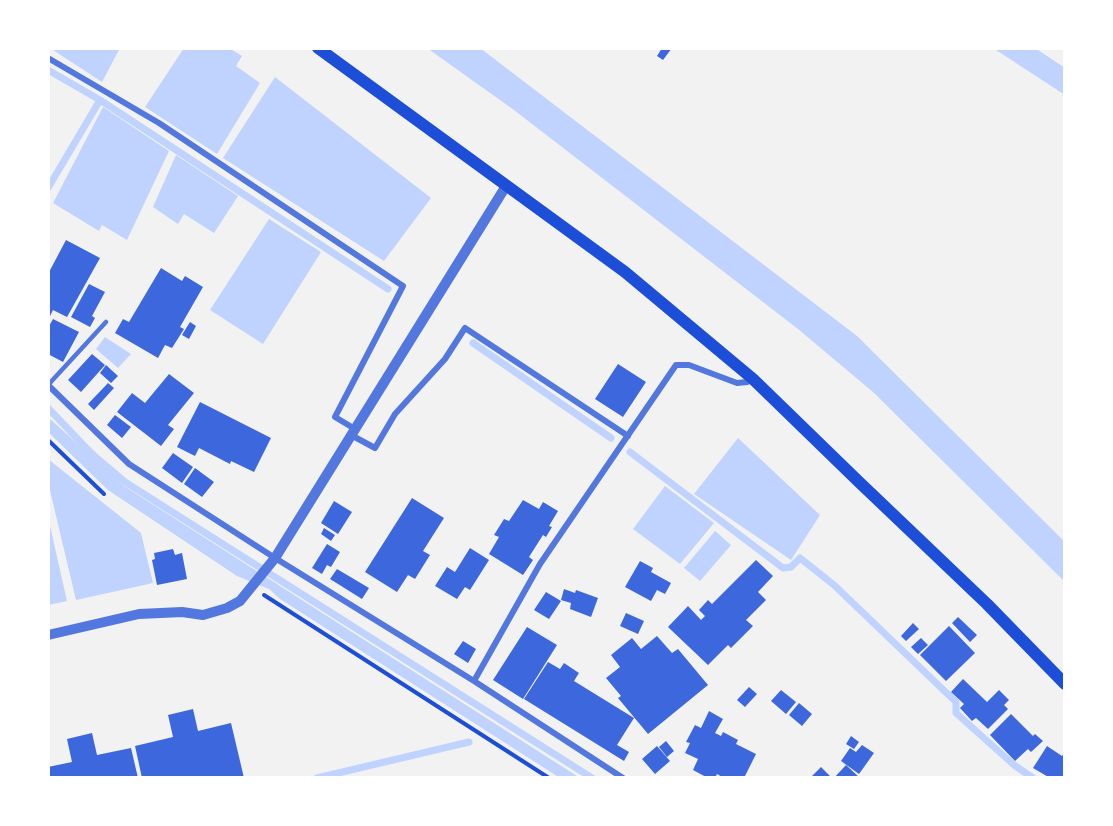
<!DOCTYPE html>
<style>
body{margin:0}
#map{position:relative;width:1113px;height:826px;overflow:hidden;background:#f2f2f2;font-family:"DM Sans",sans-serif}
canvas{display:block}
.frame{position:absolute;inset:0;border:50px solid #fff;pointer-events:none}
</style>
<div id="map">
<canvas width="1113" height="826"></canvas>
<div class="frame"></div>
</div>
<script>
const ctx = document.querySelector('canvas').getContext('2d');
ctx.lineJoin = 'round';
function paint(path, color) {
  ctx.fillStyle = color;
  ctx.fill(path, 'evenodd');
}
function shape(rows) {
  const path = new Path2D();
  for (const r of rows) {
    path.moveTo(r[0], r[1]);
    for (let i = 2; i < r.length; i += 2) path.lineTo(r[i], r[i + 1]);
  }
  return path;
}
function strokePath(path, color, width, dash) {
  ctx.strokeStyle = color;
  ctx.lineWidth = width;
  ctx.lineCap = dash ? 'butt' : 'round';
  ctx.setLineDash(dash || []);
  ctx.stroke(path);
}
const water = shape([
 [50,48,120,48,102,82],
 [184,48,229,48,242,56,236,66,260,83,217,154,145,107],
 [427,48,480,48,857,336,1065,542,1065,582,873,392,798,329,514,110],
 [993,48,1035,48,1065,68,1065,95],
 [275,77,431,198,384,261,223,158],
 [103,107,169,151,127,240,102,225,99,231,53,203],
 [176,155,238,196,214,233,184,214,178,224,153,207],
 [269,219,321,252,263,344,210,310],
 [105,337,131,354,118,368,96,349],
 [48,417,124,486,580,778,560,778,280,599,269,589,237,576,108,490,48,432],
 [738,438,820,515,791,560,694,494],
 [48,459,141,533,153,583,76,600,48,482],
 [665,486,714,523,680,564,633,529],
 [48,517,67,601,48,605],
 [715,531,731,545,700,581,684,568]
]);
const stream = shape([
 [48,70,100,100,48,188],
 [100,100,388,289],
 [473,343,611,438],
 [48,408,92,454,125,482,592,778],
 [630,452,783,568,791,567,800,558,834,585,956,702,956,713,1014,765,1033,778],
 [317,778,469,742]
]);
const building = shape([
 [662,48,672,48,663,60,657,56],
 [66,240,100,258,67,317,53,310,48,320,48,274],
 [161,268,182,281,185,276,203,287,180,327,184,329,172,348,165,345,158,358,115,333,123,319,129,322],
 [89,284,105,292,92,316,95,318,90,327,71,317],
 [53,319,79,332,63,362,48,354,48,328],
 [190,322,196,326,189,339,182,335],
 [92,354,105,365,81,392,68,380],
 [618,364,646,382,623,417,595,399],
 [106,365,118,376,111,383,100,373],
 [169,374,194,393,168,425,174,429,161,446,117,412,132,393,145,403],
 [108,383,114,388,94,410,88,404],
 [200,402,271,438,254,472,231,461,230,464,199,448,195,456,177,447],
 [115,415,131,427,122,438,107,425],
 [173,453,193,467,182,483,162,468],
 [195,468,214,482,202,497,184,484],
 [412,498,444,518,423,551,430,555,415,579,408,575,397,592,365,572],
 [523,500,539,509,543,502,558,511,549,526,552,527,546,537,543,535,529,557,533,560,523,575,489,554,499,537,494,535,504,519,509,521],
 [334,501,352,512,338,534,321,523],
 [324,528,335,535,331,541,321,534],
 [327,544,340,552,331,567,327,565,322,574,312,568],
 [470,548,489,560,470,590,465,587,457,599,435,586,447,567,455,572],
 [173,549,175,555,182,553,187,579,157,585,152,560,155,559,154,553],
 [756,560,773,576,758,592,766,600,746,620,753,626,731,648,728,645,708,665,668,627,688,606,701,620,705,616,699,610,708,600,712,604],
 [640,561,653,568,651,572,671,583,665,594,657,590,651,601,625,587],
 [337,569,369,588,362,599,330,579],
 [564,589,575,593,576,590,598,598,591,617,570,609,571,603,561,600],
 [546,592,561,601,549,619,534,610],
 [626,613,644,621,638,634,620,626],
 [958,617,977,635,970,642,952,623],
 [913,623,919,629,906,641,901,636],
 [949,626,975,653,946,681,920,655],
 [527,627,557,645,523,699,493,680],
 [657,636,672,653,678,649,708,685,648,734,618,698,621,696,606,678,620,667,611,655,632,638,641,649],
 [921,638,928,645,918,654,911,647],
 [463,641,476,649,468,663,454,654],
 [548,662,560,669,564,663,579,673,574,681,634,718,617,745,629,752,624,761,524,699],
 [963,679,987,702,999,690,1009,700,1004,705,1008,709,988,729,976,718,972,721,960,708,964,704,951,692],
 [749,687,757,694,745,707,737,700],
 [781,690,796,702,786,714,771,701],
 [799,703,812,714,802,726,789,715],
 [193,709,198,731,231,723,244,778,142,778,135,746,173,737,168,715],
 [709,711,723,719,715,733,721,736,723,732,738,740,736,744,756,754,744,778,724,778,717,774,715,778,708,778,693,770,698,759,685,753,690,743,686,742,695,725,701,728],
 [1011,714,1033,736,1035,734,1043,741,1031,752,1028,749,1015,761,990,735],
 [92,733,97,755,131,748,138,778,48,778,48,767,72,762,67,739],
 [851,736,859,742,854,749,846,744],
 [666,741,674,751,667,757,659,747],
 [862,745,874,753,859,774,841,761,850,748,856,752],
 [657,746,670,761,655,774,642,759],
 [1047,746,1062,756,1065,751,1064,778,1050,778,1033,768],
 [846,765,860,778,834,778],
 [821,767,832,778,810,778]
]);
const path = shape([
 [48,440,104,494],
 [264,595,549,778]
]);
const service = shape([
 [48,385,106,322]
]);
const minor = shape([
 [48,58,159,123,403,286,335,417,355,429],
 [48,385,129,464,275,558,474,681,623,778],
 [351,435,375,448,395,414,445,359,465,328,628,436],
 [474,681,540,564,676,365,689,365,737,383,747,382,753,379]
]);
const tertiary = shape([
 [48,635,139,614,182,612,203,615,227,608,240,601,275,558,506,186]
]);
const secondary = shape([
 [318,48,625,272,753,379,858,481,987,604,1065,684]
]);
paint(water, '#bfd3fe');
strokePath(stream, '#bfd3fe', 7);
paint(building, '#3d67dc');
strokePath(path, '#1d4ed8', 4);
strokePath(service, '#5277de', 4.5);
strokePath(minor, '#5277de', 6);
strokePath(tertiary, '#5277de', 10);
strokePath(secondary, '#1d4ed8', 12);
</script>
